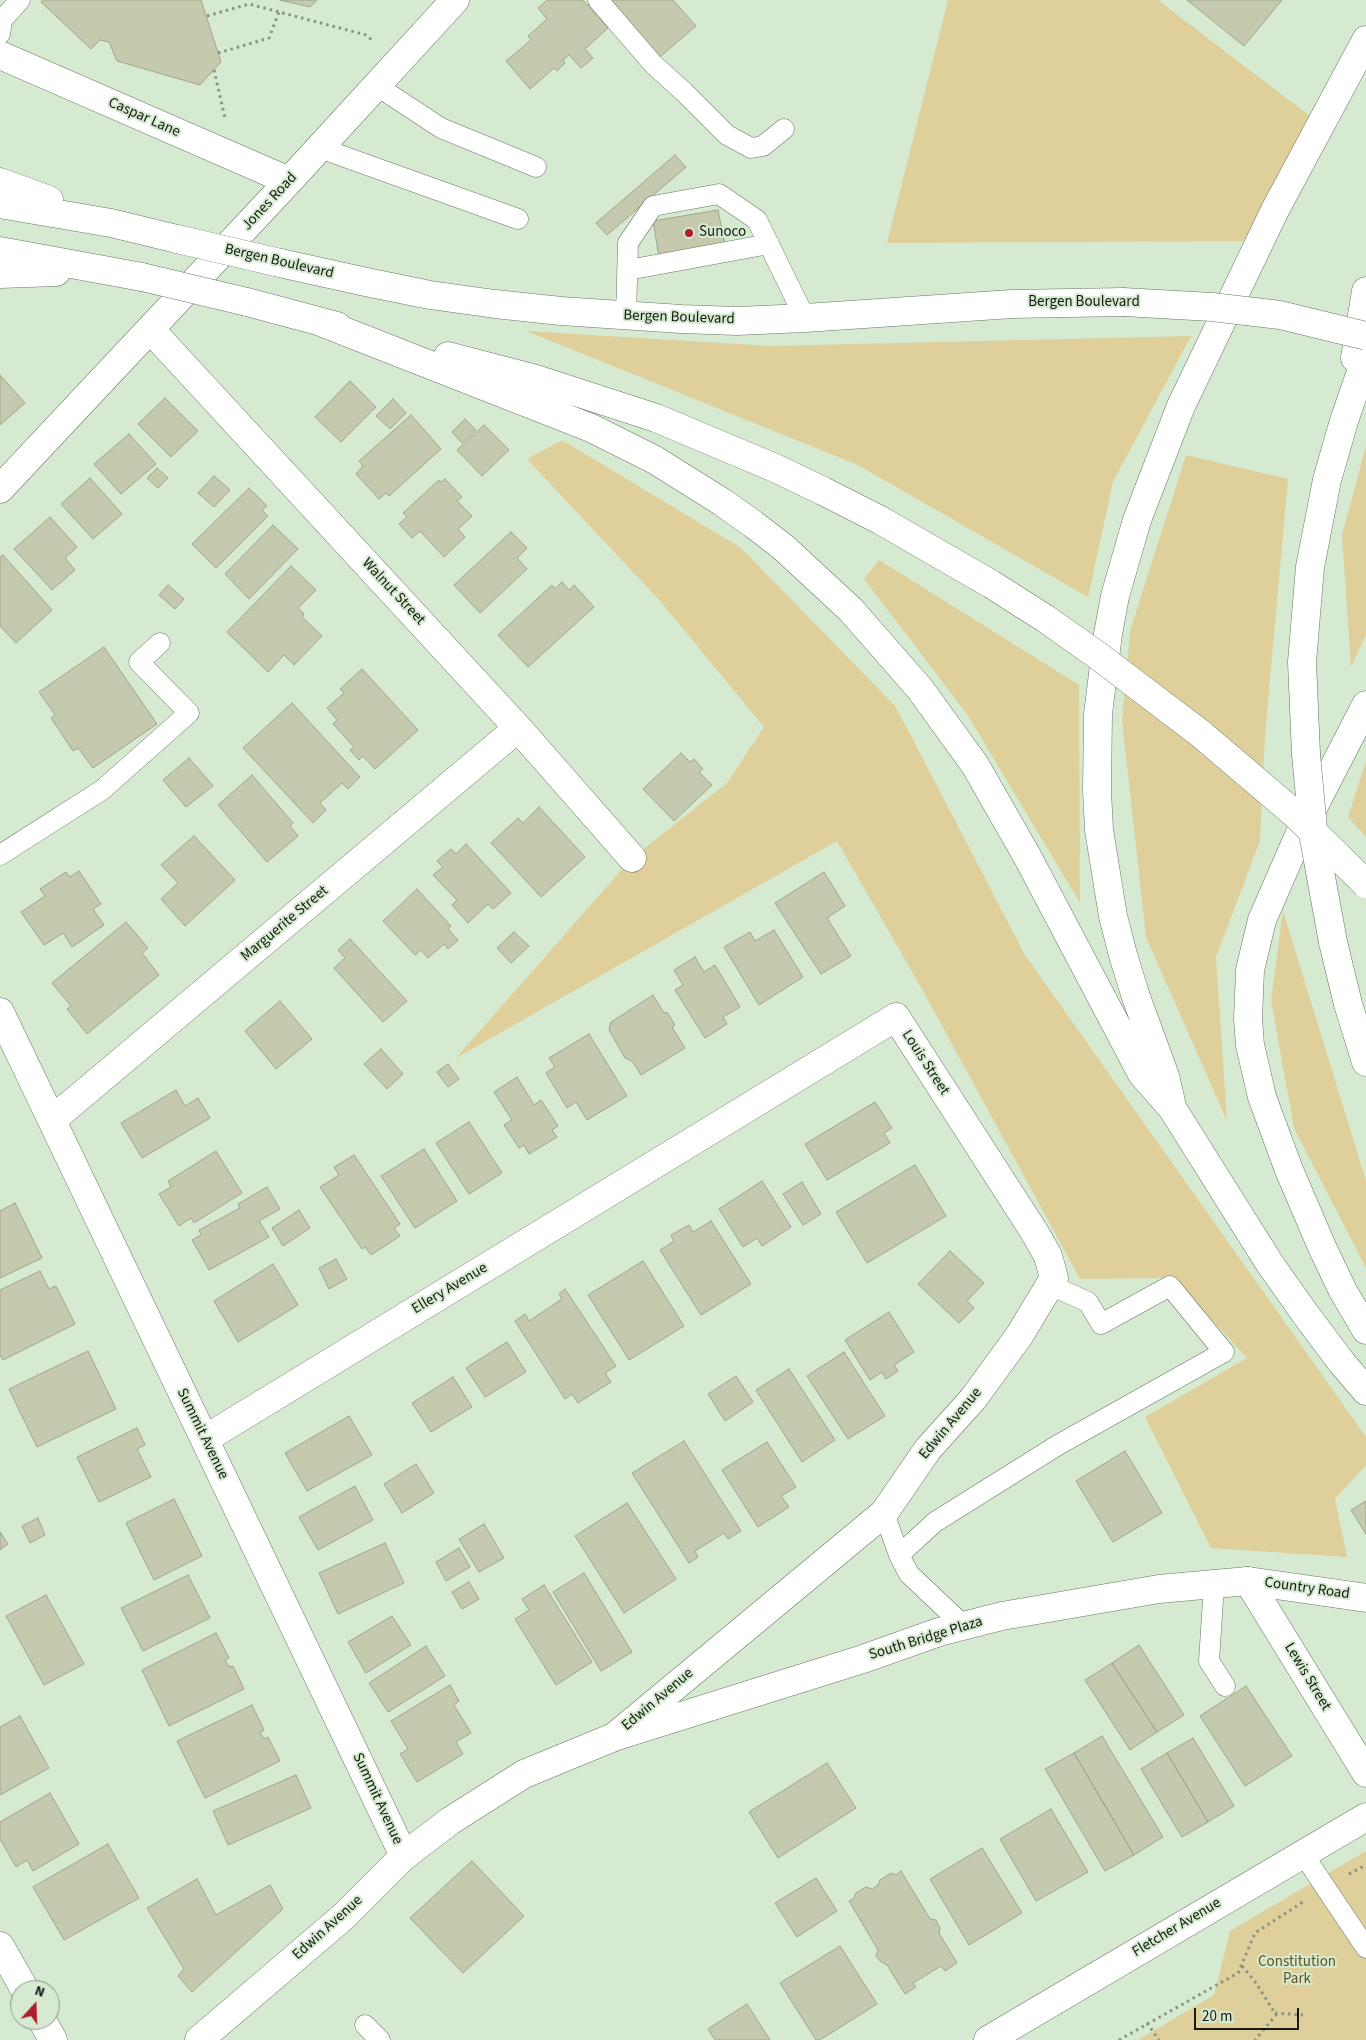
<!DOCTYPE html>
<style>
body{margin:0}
#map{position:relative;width:1366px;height:2040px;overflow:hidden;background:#d6ead1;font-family:"Source Sans 3",sans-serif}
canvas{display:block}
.north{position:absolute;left:10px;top:1980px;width:50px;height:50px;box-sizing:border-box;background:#d6ead1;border:1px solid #889785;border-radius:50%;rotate:20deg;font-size:14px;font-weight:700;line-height:20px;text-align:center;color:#141b12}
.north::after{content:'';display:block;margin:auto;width:18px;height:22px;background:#af1d29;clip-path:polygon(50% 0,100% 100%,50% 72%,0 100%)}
.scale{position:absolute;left:1194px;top:2008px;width:105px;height:22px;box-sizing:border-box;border:2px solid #141b12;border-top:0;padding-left:6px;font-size:15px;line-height:18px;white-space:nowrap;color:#141b12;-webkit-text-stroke:4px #d6ead1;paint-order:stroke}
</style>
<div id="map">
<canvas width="1366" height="2040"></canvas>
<div class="north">N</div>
<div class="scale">20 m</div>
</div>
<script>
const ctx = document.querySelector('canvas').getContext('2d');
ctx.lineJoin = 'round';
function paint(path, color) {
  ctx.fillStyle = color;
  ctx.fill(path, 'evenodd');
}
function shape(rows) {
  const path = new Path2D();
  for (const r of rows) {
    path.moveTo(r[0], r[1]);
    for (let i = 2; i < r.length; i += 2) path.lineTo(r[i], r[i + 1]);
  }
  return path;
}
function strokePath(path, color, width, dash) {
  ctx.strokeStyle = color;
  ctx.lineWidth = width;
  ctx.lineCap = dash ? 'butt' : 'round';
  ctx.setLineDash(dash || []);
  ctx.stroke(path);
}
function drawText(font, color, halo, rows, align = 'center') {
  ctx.font = font + ' "Source Sans 3",sans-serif';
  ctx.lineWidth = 4;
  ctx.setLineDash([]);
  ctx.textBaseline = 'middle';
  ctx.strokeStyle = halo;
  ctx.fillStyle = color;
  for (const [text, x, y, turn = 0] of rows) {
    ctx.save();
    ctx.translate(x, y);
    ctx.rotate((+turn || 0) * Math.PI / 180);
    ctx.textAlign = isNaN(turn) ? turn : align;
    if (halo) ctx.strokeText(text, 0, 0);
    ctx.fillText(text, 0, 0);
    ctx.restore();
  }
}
const green = shape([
 [948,0,1158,0,1311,117,1250,241,887,243],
 [526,331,771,346,1191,336,1113,482,1088,597,858,465],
 [562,440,741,548,896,707,1025,955,1366,1437,1366,1465,1335,1499,1347,1557,1211,1548,1145,1417,1247,1358,1173,1278,1080,1279,923,991,837,841,456,1058,632,858,727,783,764,727,661,602,527,459],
 [1366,446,1366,635,1351,667,1342,535],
 [1186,455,1288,479,1265,736,1260,841,1216,957,1227,1121,1146,937,1122,721,1130,631],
 [879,560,1079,685,1080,903,967,714,864,579],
 [1366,761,1366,837,1348,817],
 [1283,911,1366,1181,1366,1268,1294,1128,1271,1000],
 [1366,1851,1366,2040,1138,2040,1214,1995,1230,1931]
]);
const building = shape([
 [43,0,201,0,221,62,200,85,117,61,109,42,100,40,91,49,41,2,43,0],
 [280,0,317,0,310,7,280,0],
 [547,0,583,0,608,28,585,49,593,58,581,68,569,55,563,60,565,63,557,71,554,68,530,89,506,61,531,40,528,36,547,19,538,8,547,0],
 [601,0,673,0,696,26,654,62,601,0],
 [1187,0,1282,0,1244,46,1187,0],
 [675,155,686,167,607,235,596,223,675,155],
 [718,210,725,245,659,257,653,221,718,210],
 [0,375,25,403,0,425,0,375],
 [350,381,376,407,341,442,315,417,350,381],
 [165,398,198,431,171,457,138,424,165,398],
 [393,399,406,413,390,429,376,416,393,399],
 [411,415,441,449,389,496,386,493,379,499,356,474,363,466,359,461,411,415],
 [465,419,476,430,462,443,452,432,465,419],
 [484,425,509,450,482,476,457,450,484,425],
 [129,434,156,464,121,494,94,464,129,434],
 [157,468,168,478,158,488,147,478,157,468],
 [214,476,230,490,214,507,198,493,214,476],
 [90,478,122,514,93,539,61,504,90,478],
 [445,479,462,497,457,501,472,516,458,529,465,537,444,557,420,531,412,538,399,524,407,517,403,513,439,480,441,482,445,479],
 [249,488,267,506,262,510,268,516,216,568,192,544,249,488],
 [50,517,77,547,65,558,75,570,52,590,14,549,50,517],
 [273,525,298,549,249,599,225,574,273,525],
 [511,532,527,548,517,558,527,569,480,613,454,585,511,532],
 [3,555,52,610,16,643,0,626,0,557,3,555],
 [291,566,316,590,298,608,304,614,302,617,322,636,294,665,284,655,268,672,227,632,291,566],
 [562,582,569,590,574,585,594,607,528,667,498,635,552,585,555,589,562,582],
 [168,585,184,599,175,609,159,595,168,585],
 [104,647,157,724,93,768,78,748,73,751,51,718,55,715,39,692,104,647],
 [362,669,418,730,375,769,363,756,359,760,350,750,354,747,333,724,337,720,327,708,344,693,340,689,362,669],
 [292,703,360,777,348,789,342,783,320,803,326,810,313,823,243,748,292,703],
 [681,753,690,762,694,759,703,769,699,772,712,785,674,821,643,789,681,753],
 [189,758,213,786,186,807,163,780,189,758],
 [252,775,293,823,290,826,298,836,267,862,218,805,252,775],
 [539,807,585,857,541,897,491,843,518,818,523,823,539,807],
 [194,836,235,880,185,926,161,899,178,883,161,865,194,836],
 [466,844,511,893,493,909,488,904,468,923,452,905,457,900,433,875,443,867,437,861,451,849,456,854,466,844],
 [79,871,101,904,93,909,104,925,72,947,63,933,44,945,21,912,45,896,40,889,66,872,70,877,79,871],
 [824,872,845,906,827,918,851,956,821,974,775,903,824,872],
 [417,889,451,926,448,929,458,940,448,949,444,944,428,958,421,950,415,955,383,921,417,889],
 [126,922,148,948,142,953,159,975,87,1034,67,1009,71,1006,52,983,126,922],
 [774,930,803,977,759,1005,724,947,750,932,755,941,774,930],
 [514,932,529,946,511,963,497,948,514,932],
 [350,939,407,1001,383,1022,334,968,345,958,338,950,350,939],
 [695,957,704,972,715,965,740,1007,723,1017,727,1024,705,1038,675,990,683,985,674,970,695,957],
 [653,995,664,1013,667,1012,675,1025,672,1027,685,1048,641,1075,633,1062,625,1058,609,1030,611,1022,653,995],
 [280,1001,312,1039,276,1069,245,1031,280,1001],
 [589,1034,627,1096,587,1120,576,1102,567,1108,546,1073,555,1067,549,1058,589,1034],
 [381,1049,403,1074,387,1089,364,1064,381,1049],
 [448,1064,459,1079,448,1087,437,1072,448,1064],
 [517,1077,534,1105,541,1100,558,1126,552,1130,557,1137,529,1154,524,1145,519,1148,504,1125,512,1120,494,1092,517,1077],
 [176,1090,185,1106,198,1098,210,1118,142,1158,121,1123,176,1090],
 [875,1102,892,1128,884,1133,890,1143,827,1180,805,1144,875,1102],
 [469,1122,502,1173,469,1194,436,1143,469,1122],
 [424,1149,457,1201,415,1228,381,1176,424,1149],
 [216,1151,242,1193,194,1223,191,1218,179,1226,159,1194,171,1187,168,1181,216,1151],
 [354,1155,400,1224,394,1228,400,1236,371,1255,365,1247,362,1249,320,1187,339,1175,334,1167,354,1155],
 [915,1165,946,1216,867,1263,836,1212,915,1165],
 [762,1181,791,1227,762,1246,757,1238,743,1247,719,1209,762,1181],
 [802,1182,821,1214,803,1225,783,1194,802,1182],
 [267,1187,280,1209,259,1221,269,1237,209,1270,192,1240,201,1235,199,1230,240,1208,238,1204,267,1187],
 [15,1203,42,1258,0,1278,0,1211,15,1203],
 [299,1210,310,1228,283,1246,272,1228,299,1210],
 [711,1221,751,1284,701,1315,660,1250,674,1241,671,1235,689,1225,693,1232,711,1221],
 [950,1251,984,1283,967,1301,974,1308,959,1323,918,1284,950,1251],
 [336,1259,347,1279,329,1289,319,1268,336,1259],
 [643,1261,684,1326,629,1360,588,1295,643,1261],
 [273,1264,298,1305,238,1342,214,1301,273,1264],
 [40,1271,49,1289,56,1286,75,1324,3,1360,0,1355,0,1290,40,1271],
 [565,1289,616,1366,605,1373,611,1382,578,1403,572,1394,565,1399,515,1321,525,1314,529,1321,562,1299,559,1294,565,1289],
 [889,1312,914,1352,894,1365,898,1371,886,1379,882,1372,870,1380,845,1340,889,1312],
 [507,1342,526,1372,485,1397,466,1368,507,1342],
 [88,1351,116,1409,37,1447,9,1389,88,1351],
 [844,1352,885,1416,848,1439,807,1376,844,1352],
 [789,1369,835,1440,802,1462,756,1390,789,1369],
 [736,1376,753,1402,725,1421,708,1394,736,1376],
 [453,1377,472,1407,431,1432,412,1403,453,1377],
 [349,1416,372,1455,307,1491,285,1453,349,1416],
 [137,1428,145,1445,137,1449,151,1477,99,1502,77,1457,137,1428],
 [684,1441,741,1531,728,1539,724,1533,695,1551,698,1557,689,1563,632,1473,684,1441],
 [767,1442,796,1487,781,1496,789,1507,758,1527,722,1470,767,1442],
 [1125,1451,1162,1513,1113,1542,1076,1481,1125,1451],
 [416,1464,434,1493,402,1513,384,1484,416,1464],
 [355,1486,373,1520,318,1550,299,1517,355,1486],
 [174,1499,202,1556,154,1580,126,1523,174,1499],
 [1366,1501,1366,1534,1351,1510,1366,1501],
 [627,1503,676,1579,624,1613,575,1536,627,1503],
 [38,1518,45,1535,30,1543,22,1526,38,1518],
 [484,1524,504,1558,479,1572,459,1539,484,1524],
 [0,1532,8,1544,0,1550,0,1532],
 [385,1543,404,1583,338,1614,319,1573,385,1543],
 [459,1548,470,1567,446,1581,436,1562,459,1548],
 [584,1573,632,1652,601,1671,553,1592,584,1573],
 [188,1575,210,1618,143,1651,121,1608,188,1575],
 [469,1582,479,1599,462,1609,452,1592,469,1582],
 [544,1585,592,1662,556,1685,515,1619,529,1610,522,1599,544,1585],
 [46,1595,84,1664,44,1685,6,1616,46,1595],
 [392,1616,411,1645,366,1673,348,1642,392,1616],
 [216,1633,229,1658,225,1660,229,1667,233,1666,244,1689,169,1726,142,1670,216,1633],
 [1139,1645,1184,1715,1157,1732,1112,1663,1139,1645],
 [426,1646,445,1676,388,1712,369,1683,426,1646],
 [1112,1663,1157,1732,1130,1750,1085,1680,1112,1663],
 [450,1685,459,1701,454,1705,471,1733,456,1742,463,1754,417,1782,400,1754,408,1749,391,1721,450,1685],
 [1246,1686,1292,1756,1245,1786,1200,1716,1246,1686],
 [252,1705,264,1730,260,1732,264,1739,268,1737,280,1761,205,1798,177,1741,252,1705],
 [20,1716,49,1768,0,1795,0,1727,20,1716],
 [1102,1736,1163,1837,1134,1855,1074,1753,1102,1736],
 [1193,1738,1234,1806,1208,1822,1167,1753,1193,1738],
 [1074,1753,1134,1855,1105,1871,1045,1769,1074,1753],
 [1167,1753,1208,1822,1182,1837,1141,1769,1167,1753],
 [827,1763,856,1808,778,1858,749,1812,827,1763],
 [296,1775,311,1808,228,1845,213,1811,296,1775],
 [50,1793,79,1844,33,1871,27,1860,16,1867,0,1839,0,1822,50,1793],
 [1051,1809,1088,1872,1036,1901,1000,1839,1051,1809],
 [108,1844,139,1898,64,1940,33,1887,108,1844],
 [982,1848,1022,1913,969,1945,930,1879,982,1848],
 [472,1861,524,1916,463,1973,410,1918,472,1861],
 [901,1871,930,1919,936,1920,940,1928,939,1933,957,1963,945,1971,941,1966,913,1983,916,1987,905,1994,887,1965,881,1962,876,1956,878,1950,849,1901,854,1898,856,1893,866,1887,872,1889,878,1885,880,1880,891,1873,896,1875,901,1871],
 [816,1878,837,1911,797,1937,775,1903,816,1878],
 [197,1879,216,1915,270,1885,283,1909,192,1992,178,1976,184,1969,147,1908,197,1879],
 [840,1946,877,2004,820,2040,816,2040,780,1983,840,1946],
 [747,2004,770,2040,715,2040,708,2029,747,2004]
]);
const path = shape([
 [207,16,249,4,366,35,373,41],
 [218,53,269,38,279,12],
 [214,70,225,118],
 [1349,1874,1366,1865],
 [1242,1966,1256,1983,1276,2015,1255,2040],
 [1275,2013,1303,2015],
 [1147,2023,1159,2040],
 [1119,2040,1238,1973,1255,1933,1303,1902]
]);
const service = shape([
 [598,0,653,64,684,92,727,135,751,148,763,146,784,129],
 [0,34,2,20,20,0],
 [377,86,441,128,536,167],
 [320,148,518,219],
 [628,270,769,244],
 [626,316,628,243,653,206,719,194,757,220,805,318],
 [0,855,102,790,189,713,139,662,160,643],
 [884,1513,899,1555,909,1574,964,1626],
 [899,1555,935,1522,1058,1445,1224,1352,1170,1286,1101,1324,1088,1302,1050,1285],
 [1214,1584,1209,1661,1225,1686],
 [1303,1854,1366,1948],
 [365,2025,380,2040]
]);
const minor = shape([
 [0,55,289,181],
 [150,329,518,728,632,858],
 [0,489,289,181,455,0],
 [0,1012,404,1856],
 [52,1120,518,728],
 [205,1439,896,1017,1035,1233,1048,1256,1054,1278,1019,1336,973,1399,928,1449,884,1513,614,1737],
 [1248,1581,1366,1773]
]);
const secondary = shape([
 [0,1946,25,1990],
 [42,2020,53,2040],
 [199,2040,343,1917,404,1856,450,1821,524,1774,614,1737,863,1659,939,1632,1002,1616,1159,1589,1248,1581,1366,1598],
 [988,2040,1366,1817]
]);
const motorway = shape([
 [0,182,49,200],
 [0,204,111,223,177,239],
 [0,251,142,277],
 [280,263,366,282,430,295,495,304,561,311,681,319,737,321,805,318,1012,304,1123,302],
 [0,274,56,272],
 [247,302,337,326],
 [318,321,591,428,655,460,722,502,753,524,783,547,851,610,920,689,975,765,1027,856,1142,1074,1172,1108,1270,1264,1306,1315,1342,1363,1366,1391],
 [448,356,536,379,656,418,775,468,823,491],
 [1355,358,1366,291],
 [1366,705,1300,833,1262,920,1250,970,1248,1019,1250,1045,1262,1097,1289,1170,1322,1247,1343,1291,1366,1330],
 [1306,754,1302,662,1310,567,1327,480,1344,421,1366,357],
 [1333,942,1348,1004,1366,1062],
 [1171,1102,1165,1076,1136,997,1123,955,1113,916,1099,830,1097,791,1098,714,1108,634,1115,596,1137,520,1181,406,1275,210,1366,40]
]);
const motorwayBridge = shape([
 [177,239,280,263],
 [142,277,247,302],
 [1123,302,1212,307,1280,315,1366,336],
 [823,491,880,520,991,584,1046,619,1097,655,1201,734,1295,814,1366,884],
 [1306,754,1314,839,1333,942]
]);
const markers = [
 [689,233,5,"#af1d29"]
];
const streetNames = [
 ["Caspar Lane",144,118,24],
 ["Jones Road",270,202,-47],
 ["Bergen Boulevard",279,262,13],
 ["Bergen Boulevard",1084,303],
 ["Bergen Boulevard",679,318,2],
 ["Walnut Street",393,592,47],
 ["Marguerite Street",285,924,-40],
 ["Louis Street",925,1063,57],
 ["Ellery Avenue",450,1289,-31],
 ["Edwin Avenue",951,1424,-50],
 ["Summit Avenue",202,1434,64],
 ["Country Road",1307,1589,8],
 ["South Bridge Plaza",926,1639,-17],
 ["Lewis Street",1307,1677,59],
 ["Edwin Avenue",658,1700,-40],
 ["Summit Avenue",377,1799,65],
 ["Edwin Avenue",328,1928,-42],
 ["Fletcher Avenue",1177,1928,-31]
];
const poiNames = [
 ["Sunoco",699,233]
];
const parkNames = [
 ["Constitution",1297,1963],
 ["Park",1297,1980]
];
paint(green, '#dfcf9b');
paint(building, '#c5caae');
strokePath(building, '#a0a58a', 1);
strokePath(service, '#667762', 21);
strokePath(minor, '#667762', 29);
strokePath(secondary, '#667762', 29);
strokePath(motorway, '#667762', 29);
strokePath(path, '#869482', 3, [2.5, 4]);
strokePath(service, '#fff', 20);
strokePath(minor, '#fff', 28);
strokePath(secondary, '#fff', 28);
strokePath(motorway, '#fff', 28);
strokePath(motorwayBridge, '#667762', 29, []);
strokePath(motorwayBridge, '#fff', 28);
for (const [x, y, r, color] of markers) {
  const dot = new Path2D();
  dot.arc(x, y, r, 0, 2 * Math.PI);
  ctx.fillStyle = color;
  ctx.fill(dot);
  strokePath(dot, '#d6ead1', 2);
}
drawText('15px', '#141b12', '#d6ead1', streetNames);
drawText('15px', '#141b12', '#d6ead1', poiNames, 'left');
drawText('15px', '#5f5120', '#d6ead1', parkNames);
</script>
